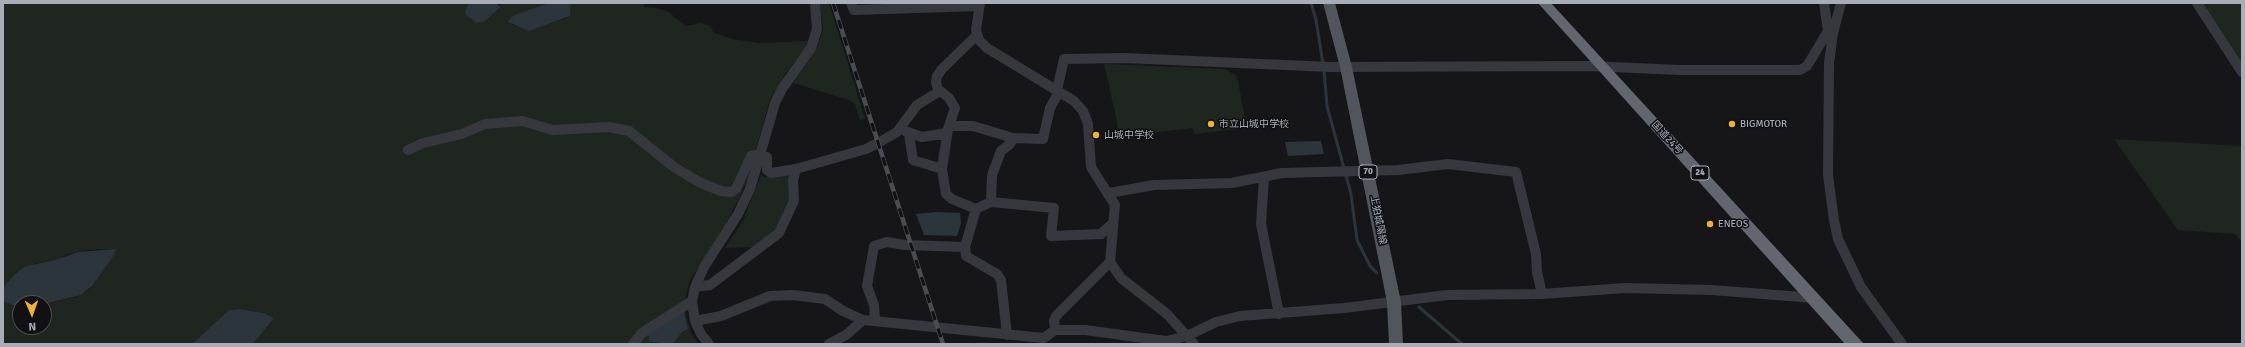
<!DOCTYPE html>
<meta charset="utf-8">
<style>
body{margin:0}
#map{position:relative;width:2245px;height:347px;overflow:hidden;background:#161618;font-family:Signika,sans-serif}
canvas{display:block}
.frame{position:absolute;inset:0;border:4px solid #a8adb8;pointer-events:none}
.north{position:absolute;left:12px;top:295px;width:40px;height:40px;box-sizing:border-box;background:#111113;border:1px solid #4d4f55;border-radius:50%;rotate:178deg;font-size:11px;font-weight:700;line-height:16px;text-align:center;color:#a8adb8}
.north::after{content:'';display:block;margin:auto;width:14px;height:18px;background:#f2b134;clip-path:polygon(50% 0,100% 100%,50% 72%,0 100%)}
</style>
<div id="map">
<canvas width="2245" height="347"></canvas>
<div class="frame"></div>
<div class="north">N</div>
</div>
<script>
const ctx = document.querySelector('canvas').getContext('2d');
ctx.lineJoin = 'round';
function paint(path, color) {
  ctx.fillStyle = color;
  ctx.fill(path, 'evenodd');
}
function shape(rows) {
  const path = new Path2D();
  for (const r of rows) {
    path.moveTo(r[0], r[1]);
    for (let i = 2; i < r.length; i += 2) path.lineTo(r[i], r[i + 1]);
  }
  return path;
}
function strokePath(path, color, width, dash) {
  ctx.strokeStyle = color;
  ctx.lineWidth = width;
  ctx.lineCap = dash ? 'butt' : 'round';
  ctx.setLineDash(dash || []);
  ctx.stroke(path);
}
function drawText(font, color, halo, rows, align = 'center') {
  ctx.font = font + ' Signika,"Noto Sans JP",sans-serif';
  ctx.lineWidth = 3;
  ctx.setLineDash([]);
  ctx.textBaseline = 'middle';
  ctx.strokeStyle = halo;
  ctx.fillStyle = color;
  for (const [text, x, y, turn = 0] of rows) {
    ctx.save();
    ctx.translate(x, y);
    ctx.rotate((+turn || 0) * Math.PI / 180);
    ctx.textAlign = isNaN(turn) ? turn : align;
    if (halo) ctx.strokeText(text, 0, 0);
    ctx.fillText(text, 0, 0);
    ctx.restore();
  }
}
const green = shape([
 [3,3,469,3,467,7,485,21,501,8,500,4,496,3,549,3,517,14,510,24,533,30,547,23,565,19,570,15,571,3,644,3,644,7,656,8,669,12,685,26,701,23,710,26,714,33,733,39,759,43,808,41,806,48,785,74,769,102,748,178,738,200,724,227,690,280,686,295,685,310,690,331,698,344,673,344,682,332,688,329,684,311,650,342,652,344,253,344,274,318,264,313,239,309,229,310,192,344,3,344,3,301,20,308,20,327,44,327,44,304,76,297,89,290,115,252,114,249,88,250,68,254,56,260,37,263,16,272,3,287],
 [820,3,829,3,865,119,860,120,855,104,849,100,793,83,817,48,823,29],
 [2201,3,2242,3,2242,64],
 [1104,64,1225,69,1237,76,1247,128,1195,134,1192,128,1129,136,1119,131],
 [2114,139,2242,146,2242,242,2235,234,2178,230],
 [792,172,792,196,777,232,752,247,725,248,743,221,761,175,764,177]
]);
const water = shape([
 [469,3,496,3,501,7,485,21,477,23,466,15,465,11],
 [549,3,571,3,570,16,529,31,508,22,510,18,517,14],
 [1321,141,1324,154,1288,156,1285,142],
 [936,212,960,213,961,223,957,236,924,235,916,214],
 [115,249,116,250,112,258,92,286,81,295,44,304,20,303,20,308,3,301,3,287,16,273,26,266,55,260,78,252],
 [239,309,264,313,274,318,253,344,192,344,229,310],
 [684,311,688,329,682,332,673,344,650,342,648,334]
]);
const stream = shape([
 [1311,3,1316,20,1323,64],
 [1324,70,1327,106,1351,194,1357,240,1370,266,1377,273],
 [1419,307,1462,344]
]);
const minor = shape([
 [851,3,854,10,979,6],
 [980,3,976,30,979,40,987,48,1074,101,1083,111,1088,124,1091,167,1115,205,1110,262,1121,278,1167,314,1194,344],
 [1841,3,1833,33,1829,63,1828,175,1834,220,1838,239,1861,287,1902,344],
 [2197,3,2242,72],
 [1057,90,1064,59,1125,58,1330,67,1589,66,1680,70,1800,70,1807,66,1828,31,1824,3],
 [950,126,973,126,1013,138,1043,139,1050,108,1059,92],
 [905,131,922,137,947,133],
 [909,134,913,160,942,169],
 [408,150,423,143,462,134,485,124,523,121,552,130,609,127,629,131,674,167,699,182,721,191,731,192,736,189,751,156,761,154,767,157,767,170,771,173,796,169],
 [1264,177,1261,224,1279,314],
 [1109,193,1154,185,1232,183,1282,173,1398,170,1448,164,1516,172,1536,254,1537,272,1542,294],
 [991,202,1054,208,1051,236,1101,234,1113,223],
 [976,209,952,199,946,194,942,169,948,129,955,108,949,98,938,89,936,82,937,76,942,69,977,35],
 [976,209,965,247,966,256,997,274,1001,280,1007,335],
 [976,209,991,202,992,175,1001,151,1010,144,1013,138],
 [695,287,710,285,779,233,794,201,793,180,796,169,866,149,878,143,897,132,917,105,940,91],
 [875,320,874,305,867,286,874,246,887,242,905,245,965,247],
 [695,321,721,316,770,296,793,295,825,299,843,311,863,320,1044,338,1055,330,1085,330,1166,341,1187,336,1216,322,1240,316,1344,308,1447,295,1542,294,1625,288,1712,290,1814,298],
 [1055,330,1054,321,1056,316,1110,262],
 [633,344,642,333,692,301],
 [709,344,701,334,695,321,692,301,695,287,704,267,738,214,750,189,775,103,782,89,811,48,817,29,815,3],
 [829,344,846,335,863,320]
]);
const major = shape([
 [1323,3,1335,3,1352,67,1401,302,1403,344,1389,344,1387,302,1340,67,1323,3]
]);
const highway = shape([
 [1538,3,1551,3,1864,344,1845,344,1538,3]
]);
const rail = shape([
 [833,3,943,344]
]);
const markers = [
 [1211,124,4,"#f2b134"],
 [1732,124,4,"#f2b134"],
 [1096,135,4,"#f2b134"],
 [1710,224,4,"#f2b134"]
];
const shields = [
 [1368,172,18],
 [1700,173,18]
];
const shieldNames = [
 ["70",1368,172],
 ["24",1700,173]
];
const poiNames = [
 ["市立山城中学校",1219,124],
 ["BIGMOTOR",1740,124],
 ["山城中学校",1104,135],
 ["ENEOS",1718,224]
];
const streetNames = [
 ["国道24号",1667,138,47],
 ["上狛城陽線",1378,220,79]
];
paint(green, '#1e261f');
paint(water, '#2c353c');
strokePath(stream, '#2c353c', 3);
strokePath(minor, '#37383d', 10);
paint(major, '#53555c');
paint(highway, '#63666e');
strokePath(rail, '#4a4c52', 4.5);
strokePath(rail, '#111113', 3, [9]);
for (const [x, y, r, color] of markers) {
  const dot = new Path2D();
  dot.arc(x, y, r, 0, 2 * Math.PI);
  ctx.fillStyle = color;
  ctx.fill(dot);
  strokePath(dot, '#111113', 1.5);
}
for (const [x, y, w] of shields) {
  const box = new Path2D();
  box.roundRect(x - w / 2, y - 7, w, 14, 3);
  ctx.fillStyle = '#111113';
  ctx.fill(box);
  strokePath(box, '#a8adb8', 1);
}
drawText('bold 9px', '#a8adb8', null, shieldNames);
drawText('10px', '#a8adb8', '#111113', poiNames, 'left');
drawText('10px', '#a8adb8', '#111113', streetNames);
</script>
